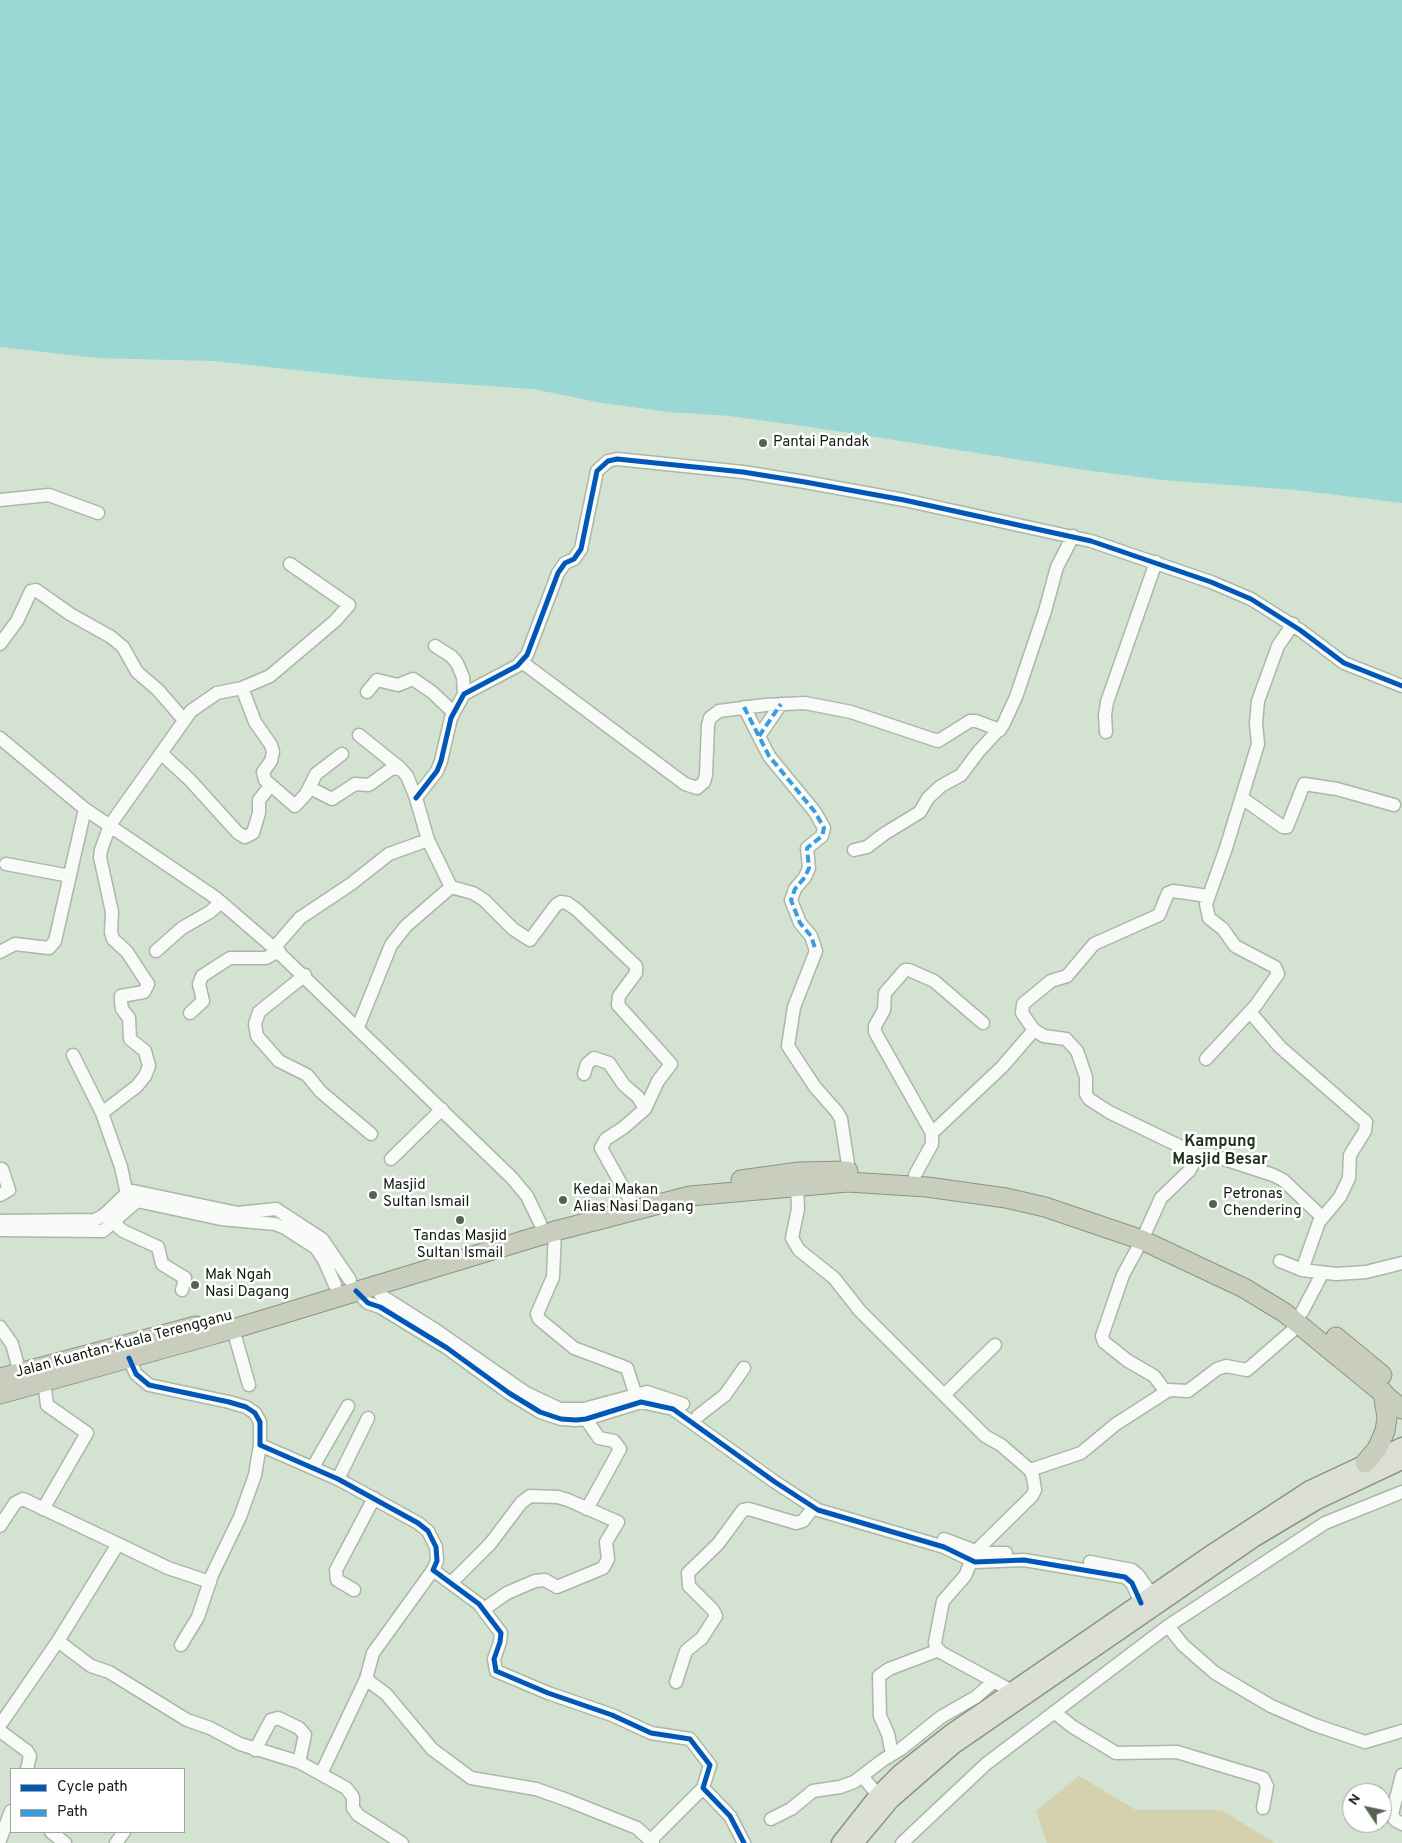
<!DOCTYPE html>
<style>
body{margin:0}
#map{position:relative;width:1402px;height:1843px;overflow:hidden;background:#d3e2d1;font-family:Overpass,sans-serif}
canvas{display:block}
.legend{position:absolute;left:10px;top:1768px;width:175px;height:65px;box-sizing:border-box;background:#fff;border:1px solid #a0a4a0;margin:0;padding:6px 9px;list-style:none;font-size:15px;color:#121b11}
.legend li{display:flex;align-items:center;gap:10px;height:25px}
.legend b{width:25px;border:1px solid #a0a4a0}
.north{position:absolute;left:1342px;top:1783px;width:50px;height:50px;box-sizing:border-box;background:#fff;border:1px solid #a0a4a0;border-radius:50%;rotate:304deg;font-size:14px;font-weight:700;line-height:20px;text-align:center;color:#121b11}
.north::after{content:'';display:block;margin:auto;width:18px;height:22px;background:#566154;clip-path:polygon(50% 0,100% 100%,50% 72%,0 100%)}
</style>
<div id="map">
<canvas width="1402" height="1843"></canvas>
<ul class="legend">
<li><b style="height:6px;background:#0057b8"></b>Cycle path</li>
<li><b style="height:6px;background:#3a9bde"></b>Path</li>
</ul>
<div class="north">N</div>
</div>
<script>
const ctx = document.querySelector('canvas').getContext('2d');
ctx.lineJoin = 'round';
function paint(path, color) {
  ctx.fillStyle = color;
  ctx.fill(path, 'evenodd');
}
function shape(rows) {
  const path = new Path2D();
  for (const r of rows) {
    path.moveTo(r[0], r[1]);
    for (let i = 2; i < r.length; i += 2) path.lineTo(r[i], r[i + 1]);
  }
  return path;
}
function strokePath(path, color, width, dash) {
  ctx.strokeStyle = color;
  ctx.lineWidth = width;
  ctx.lineCap = dash ? 'butt' : 'round';
  ctx.setLineDash(dash || []);
  ctx.stroke(path);
}
function drawText(font, color, halo, rows, align = 'center') {
  ctx.font = font + ' Overpass,sans-serif';
  ctx.lineWidth = 5;
  ctx.setLineDash([]);
  ctx.textBaseline = 'middle';
  ctx.strokeStyle = halo;
  ctx.fillStyle = color;
  for (const [text, x, y, turn = 0] of rows) {
    ctx.save();
    ctx.translate(x, y);
    ctx.rotate((+turn || 0) * Math.PI / 180);
    ctx.textAlign = isNaN(turn) ? turn : align;
    if (halo) ctx.strokeText(text, 0, 0);
    ctx.fillText(text, 0, 0);
    ctx.restore();
  }
}
const green = shape([
 [1079,1776,1136,1810,1221,1810,1275,1843,1047,1843,1036,1811]
]);
const water = shape([
 [0,0,1402,0,1402,503,1296,490,1163,480,1085,470,824,429,730,416,669,412,602,403,533,389,369,378,214,361,97,358,0,347]
]);
const minor = shape([
 [0,500,49,495,98,513],
 [0,644,17,621,31,591,36,590,70,614,111,637,123,647,137,672,158,690,184,720],
 [435,646,451,656,457,663,463,677,464,694],
 [522,662,685,784,697,788,704,782,706,775,708,725,710,718,719,711,765,705,805,703,851,712,938,741,970,721,976,721,1000,730],
 [242,688,255,722,271,745,273,752,271,761,263,772,265,780,295,806,306,794,316,774,342,754],
 [367,692,377,680,398,685,413,679,432,692,453,712],
 [744,707,769,756,815,812,824,828,822,836,807,848,809,868,805,877,795,889,791,900,800,923,811,936,816,951,794,1007,788,1046,815,1087,837,1112,841,1119,849,1171],
 [1106,732,1105,715,1107,702,1156,562],
 [759,736,781,704],
 [0,738,85,809,216,898,274,948,512,1178,527,1196,540,1223],
 [161,753,190,780,238,833,245,837,253,833,259,813,259,800,271,785],
 [310,788,332,799,355,784,369,785,391,769,400,768],
 [416,798,437,771,441,761,451,718,464,694,517,666,527,655,558,573,565,563,574,559,581,549,597,471,608,461,617,459,743,472,805,482,904,500,1091,541,1211,582,1251,599,1300,630,1344,663,1402,686],
 [1242,798,1283,827,1287,827,1304,784,1337,789,1394,805],
 [854,850,867,847,884,834,920,812,928,798,941,786,961,775,979,751,1003,725,1016,697,1045,611,1057,567,1073,536],
 [6,864,70,876],
 [451,887,473,893,484,900,513,929,530,940,556,905,561,902,567,903,577,910,636,966,636,973,619,996,618,1005,671,1064,658,1081,645,1109,623,1128,606,1139,601,1148,630,1200],
 [274,948,300,918,351,884,389,854,428,840],
 [156,951,182,928,210,912,221,902],
 [0,952,15,944,49,948,55,941,85,809],
 [305,975,259,1012,255,1024,257,1036,279,1061,307,1075,321,1092,371,1134],
 [1250,1012,1280,1047,1366,1122,1365,1131,1350,1155,1349,1178,1340,1197,1319,1222,1302,1270],
 [190,1013,203,1001,199,984,202,976,230,958,266,958,279,951],
 [358,1027,391,945,406,926,451,887,428,840,416,798,407,776,400,768,359,735],
 [1034,1030,1044,1036,1066,1039,1077,1051,1086,1077,1086,1094,1089,1099,1109,1112,1198,1155,1212,1155,1273,1175,1283,1180,1322,1217],
 [73,1055,102,1113,121,1167,128,1199],
 [1206,1059,1256,1005,1278,974,1275,967,1235,946,1223,929,1209,918,1206,904,1226,848,1258,744,1256,723,1258,701,1278,646,1293,624],
 [584,1074,587,1064,594,1058,609,1063,624,1085,638,1097,645,1109],
 [102,1113,137,1086,145,1076,149,1066,145,1051,130,1039,129,1018,122,1009,121,1002,121,996,144,992,148,984,127,952,113,939,111,932,112,912,100,857,101,850,110,825,191,711,217,693,242,688,270,676,335,621,349,605,290,564],
 [932,1133,875,1032,875,1026,884,1010,885,993,905,970,909,970,934,981,983,1023],
 [391,1159,442,1109],
 [915,1175,932,1144,932,1133,1002,1067,1034,1030,1022,1013,1023,1004,1051,981,1067,976,1094,944,1159,915,1168,893,1173,891,1208,896],
 [797,1187,798,1209,792,1238,799,1250,834,1278,860,1311,985,1436,1001,1445,1030,1470,1033,1477,1035,1490,1032,1496,975,1552,965,1576,943,1601,935,1642,936,1647,942,1653,1012,1691],
 [0,1195,9,1190,2,1169],
 [0,1221,95,1220,104,1215,125,1195,133,1191,238,1213,276,1209,322,1239,350,1280],
 [114,1223,123,1231,158,1247,162,1264,185,1278,182,1290],
 [0,1230,103,1231,137,1201,221,1219,275,1224,285,1228,316,1248,324,1260,335,1285],
 [555,1231,553,1277,537,1314,539,1319,574,1348,627,1368,635,1393],
 [1146,1231,1161,1198,1189,1171,1198,1155],
 [1142,1240,1123,1275,1102,1336,1104,1342,1128,1361,1154,1376,1166,1392],
 [1280,1261,1302,1270,1336,1274,1366,1272,1402,1263],
 [373,1286,382,1296,434,1329,526,1393,560,1409,584,1409,647,1392,683,1404],
 [356,1291,368,1303,380,1307,447,1348,509,1393,540,1412,561,1419,576,1420,586,1419,641,1402,673,1409,775,1482,818,1510,944,1547,975,1562,1024,1560,1125,1577,1132,1583,1141,1603],
 [1302,1312,1322,1274],
 [0,1327,12,1344,20,1373],
 [233,1329,249,1385],
 [129,1358,136,1374,149,1385,229,1402,246,1407,255,1413,260,1422,260,1445,338,1479,418,1523,428,1531,436,1547,437,1561,433,1570,479,1604,501,1633,500,1642,494,1659,496,1671,548,1693,612,1715,651,1733,690,1739,710,1765,703,1788,730,1816,744,1843],
 [944,1395,995,1345],
 [698,1416,725,1395,744,1368],
 [586,1419,599,1438,614,1441,620,1449,587,1509],
 [313,1467,348,1406],
 [1030,1470,1081,1453,1116,1424,1169,1390,1188,1391,1217,1369,1226,1366,1247,1370,1300,1324],
 [338,1479,368,1418],
 [43,1509,87,1433,47,1405,44,1381],
 [0,1526,15,1503,23,1499,118,1544],
 [944,1539,981,1553,1006,1553],
 [1090,1562,1132,1570,1138,1575,1152,1595],
 [451,1583,490,1544,521,1503,530,1496,558,1497,568,1500,618,1522,606,1542,608,1559,603,1568,557,1587,545,1580,535,1581,507,1593,484,1609],
 [354,1590,337,1580,336,1570,374,1498],
 [1168,1626,1183,1645,1215,1673,1271,1706,1315,1725,1365,1742,1402,1731],
 [58,1641,91,1666,109,1672,187,1720,210,1728,240,1744,299,1762,346,1788,353,1797,353,1808,358,1815,402,1843],
 [181,1645,198,1617,212,1575,240,1517,255,1475,260,1445],
 [366,1679,386,1694,432,1749,471,1778,536,1789,567,1800,637,1828,653,1843],
 [676,1682,686,1651,702,1638,716,1616,713,1610,689,1586,688,1573,718,1544,743,1510,749,1509,796,1523,803,1521,813,1508],
 [1054,1712,1073,1727,1116,1753,1177,1752,1263,1778,1267,1786,1263,1808],
 [0,1725,58,1641,118,1544,168,1568,210,1582],
 [0,1731,27,1751,30,1756,27,1769],
 [255,1750,271,1720,278,1718,299,1728,305,1735,299,1762],
 [892,1754,888,1734,880,1716,879,1676,889,1669,939,1650],
 [321,1774,366,1679,373,1653,433,1570],
 [1402,1775,1392,1814,1395,1820,1402,1824],
 [862,1776,878,1795],
 [771,1819,791,1809,813,1791,840,1787,854,1782,883,1760,901,1749,941,1717,976,1697,994,1681],
 [51,1832,65,1843],
 [0,1840,11,1811],
 [651,1840,703,1788],
 [116,1843,124,1832],
 [902,1843,986,1764,1168,1626,1325,1523,1402,1492]
]);
const major = shape([
 [840,1843,878,1795,901,1772,952,1732,1209,1555,1310,1489,1402,1446],
 [855,1843,891,1800,953,1746,1255,1538,1317,1501,1402,1461]
]);
const highway = shape([
 [741,1180,799,1172,848,1171],
 [1336,1337,1382,1375],
 [0,1378,196,1326],
 [0,1394,233,1329,555,1231,690,1196,848,1182,927,1187,1006,1198,1045,1207,1142,1240,1244,1288,1285,1313,1402,1409],
 [1365,1463,1377,1449,1385,1431,1387,1418,1383,1392]
]);
const quiet = shape([
 [744,707,769,756,815,812,824,828,822,836,807,848,809,868,805,877,795,889,791,900,800,923,811,936,816,951],
 [759,736,781,704]
]);
const cycleway = shape([
 [416,798,437,771,441,761,451,718,464,694,517,666,527,655,558,573,565,563,574,559,581,549,597,471,608,461,617,459,743,472,805,482,904,500,1091,541,1211,582,1251,599,1300,630,1344,663,1402,686],
 [356,1291,368,1303,380,1307,447,1348,509,1393,540,1412,561,1419,576,1420,586,1419,641,1402,673,1409,775,1482,818,1510,944,1547,975,1562,1024,1560,1125,1577,1132,1583,1141,1603],
 [129,1358,136,1374,149,1385,229,1402,246,1407,255,1413,260,1422,260,1445,338,1479,418,1523,428,1531,436,1547,437,1561,433,1570,479,1604,501,1633,500,1642,494,1659,496,1671,548,1693,612,1715,651,1733,690,1739,710,1765,703,1788,730,1816,744,1843]
]);
const markers = [
 [763,443,5,"#566154"],
 [373,1195,5,"#566154"],
 [563,1200,5,"#566154"],
 [1213,1204,5,"#566154"],
 [460,1220,5,"#566154"],
 [195,1285,5,"#566154"]
];
const poiNames = [
 ["Pantai Pandak",773,443],
 ["Masjid",383,1186],
 ["Sultan Ismail",383,1203],
 ["Kedai Makan",573,1191],
 ["Alias Nasi Dagang",573,1208],
 ["Petronas",1223,1195],
 ["Chendering",1223,1212],
 ["Tandas Masjid",460,1237,"center"],
 ["Sultan Ismail",460,1254,"center"],
 ["Mak Ngah",205,1276],
 ["Nasi Dagang",205,1293]
];
const streetNames = [
 ["Jalan Kuantan-Kuala Terengganu",124,1345,-15]
];
const neighbourhoodNames = [
 ["Kampung",1220,1143],
 ["Masjid Besar",1220,1161]
];
paint(green, '#d5d0ad');
paint(water, '#99d8d4');
strokePath(minor, '#abb7a9', 15);
strokePath(major, '#8c9480', 19);
strokePath(highway, '#8c9480', 21);
strokePath(minor, '#f8fbf8', 12);
strokePath(major, '#dcdfd4', 16);
strokePath(highway, '#c9cdbd', 19);
strokePath(quiet, '#3a9bde', 4, [8, 4]);
strokePath(cycleway, '#0057b8', 5);
for (const [x, y, r, color] of markers) {
  const dot = new Path2D();
  dot.arc(x, y, r, 0, 2 * Math.PI);
  ctx.fillStyle = color;
  ctx.fill(dot);
  strokePath(dot, '#fff', 2);
}
drawText('15px', '#121b11', '#fff', poiNames, 'left');
drawText('15px', '#121b11', '#fff', streetNames);
drawText('bold 16px', '#1e321c', '#fff', neighbourhoodNames);
</script>
